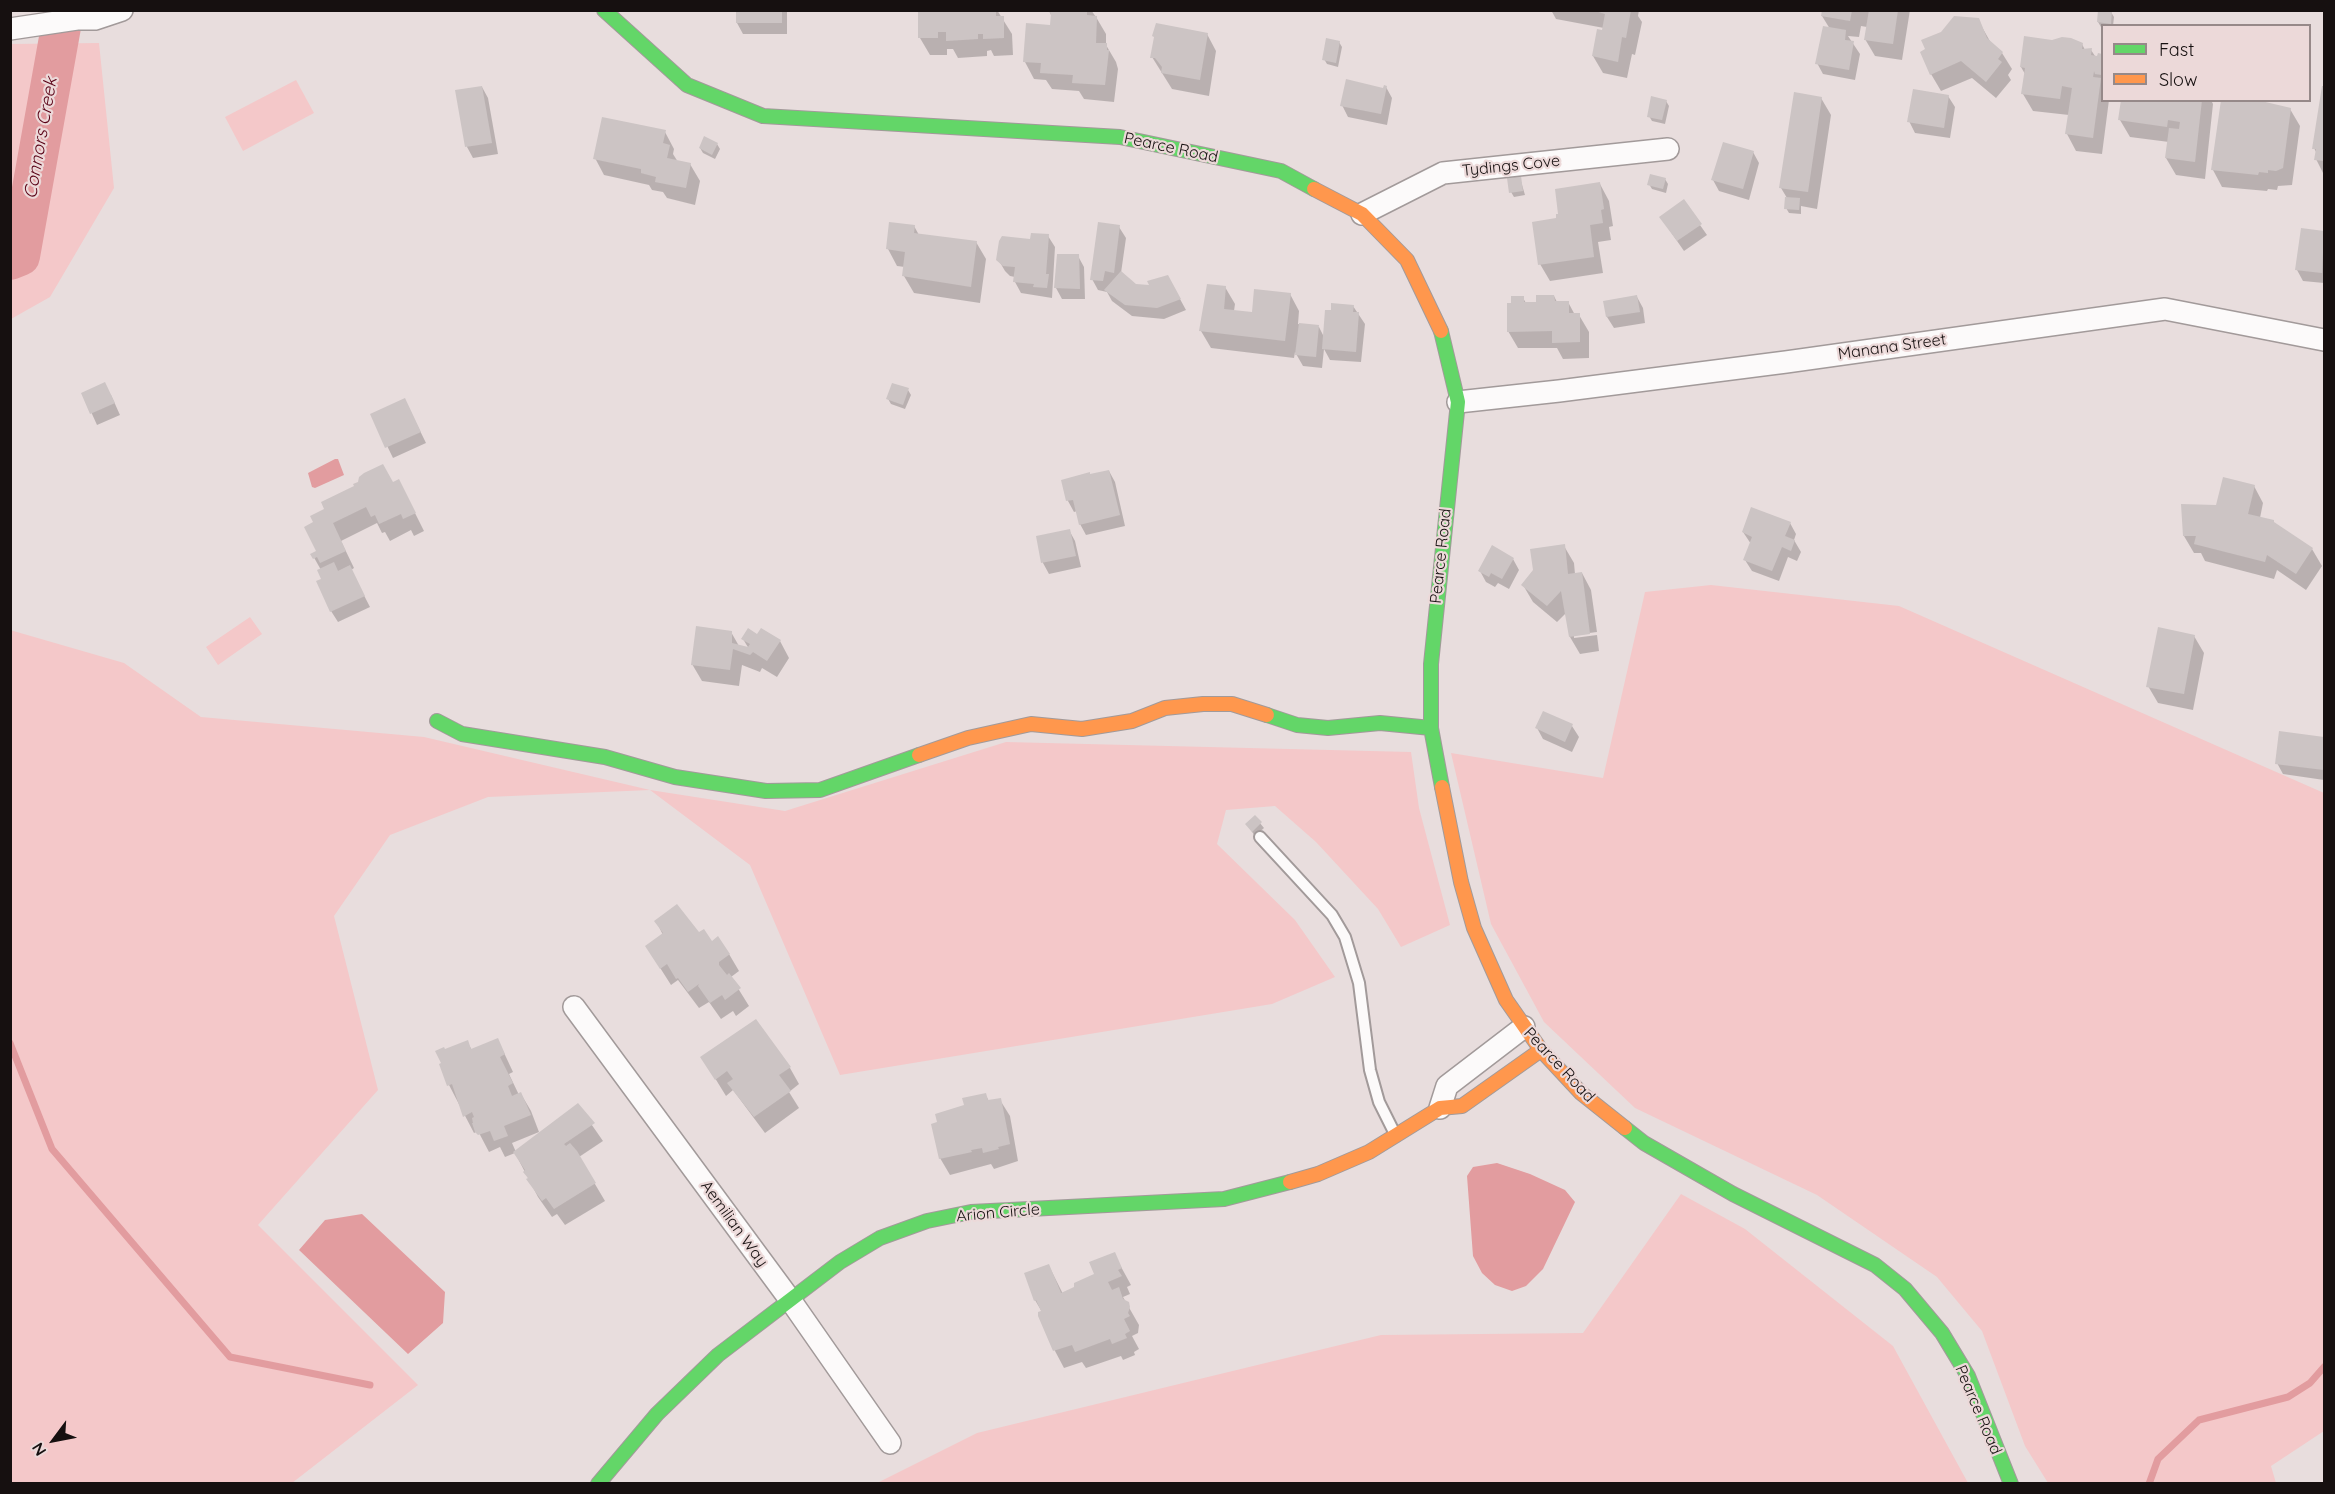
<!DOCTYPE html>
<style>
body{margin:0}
#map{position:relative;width:2335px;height:1494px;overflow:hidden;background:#e8dddd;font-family:Quicksand,sans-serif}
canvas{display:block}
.frame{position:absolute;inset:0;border:12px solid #161010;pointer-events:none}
.legend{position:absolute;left:2101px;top:24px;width:210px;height:78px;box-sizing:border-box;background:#ecd9d9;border:2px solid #968989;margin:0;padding:8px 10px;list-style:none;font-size:18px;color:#161010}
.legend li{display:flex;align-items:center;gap:12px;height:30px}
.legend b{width:30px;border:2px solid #968989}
.north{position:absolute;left:24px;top:1410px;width:60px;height:60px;-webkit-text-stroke:4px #ecd9d9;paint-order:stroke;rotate:238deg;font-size:16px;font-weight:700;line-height:24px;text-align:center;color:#161010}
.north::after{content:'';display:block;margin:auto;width:21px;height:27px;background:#161010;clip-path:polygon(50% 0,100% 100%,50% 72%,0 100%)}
</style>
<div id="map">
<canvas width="2335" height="1494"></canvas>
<div class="frame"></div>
<ul class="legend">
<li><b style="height:8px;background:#63d668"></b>Fast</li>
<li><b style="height:8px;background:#ff974d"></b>Slow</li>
</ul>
<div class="north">N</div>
</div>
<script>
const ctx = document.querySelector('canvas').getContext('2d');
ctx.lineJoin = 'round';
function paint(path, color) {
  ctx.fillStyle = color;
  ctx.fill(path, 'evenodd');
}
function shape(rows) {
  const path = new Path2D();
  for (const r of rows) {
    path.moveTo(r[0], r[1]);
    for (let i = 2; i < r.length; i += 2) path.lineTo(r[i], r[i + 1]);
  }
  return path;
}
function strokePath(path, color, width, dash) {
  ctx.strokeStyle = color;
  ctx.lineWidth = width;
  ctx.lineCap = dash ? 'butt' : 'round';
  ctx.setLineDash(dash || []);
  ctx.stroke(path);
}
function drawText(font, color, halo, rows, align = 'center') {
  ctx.font = font + ' Quicksand,sans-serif';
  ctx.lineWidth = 4.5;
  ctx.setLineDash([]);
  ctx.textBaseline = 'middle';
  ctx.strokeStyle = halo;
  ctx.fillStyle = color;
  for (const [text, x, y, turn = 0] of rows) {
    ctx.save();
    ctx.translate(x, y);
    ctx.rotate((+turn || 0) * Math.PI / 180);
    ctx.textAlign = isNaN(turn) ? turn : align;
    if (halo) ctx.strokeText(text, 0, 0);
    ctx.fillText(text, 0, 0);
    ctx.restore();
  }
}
const green = shape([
 [99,43,114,188,50,297,11,319,11,44],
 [296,80,314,113,243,151,225,117],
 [1711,585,1899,606,2324,793,2324,1431,2271,1466,2276,1483,2048,1483,2025,1446,1982,1331,1937,1277,1817,1195,1635,1108,1544,1022,1491,924,1451,753,1603,778,1645,592],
 [250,617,262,634,218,665,206,647],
 [10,630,124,663,201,717,424,737,650,790,785,811,1006,742,1411,752,1419,808,1450,925,1401,947,1378,909,1316,842,1275,806,1226,810,1217,844,1295,920,1335,977,1272,1004,840,1075,750,865,650,790,488,797,390,835,334,916,378,1090,258,1225,418,1385,292,1483,11,1483],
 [1681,1194,1745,1229,1893,1346,1968,1483,877,1483,977,1433,1381,1335,1583,1333]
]);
const water = shape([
 [335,459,338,459,344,475,315,488,312,487,308,473],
 [1497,1163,1530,1174,1565,1190,1575,1202,1543,1269,1526,1286,1512,1291,1495,1285,1482,1273,1473,1256,1467,1176,1473,1167],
 [362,1214,445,1292,443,1323,408,1354,299,1250,325,1220]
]);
const shadow = shape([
 [737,10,787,10,787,34,743,34,737,23],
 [919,10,997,10,1012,34,1013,55,994,56,991,50,987,51,987,56,958,58,953,49,947,49,947,55,930,55,920,38],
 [1049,10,1091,10,1096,17,1106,34,1106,45,1116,62,1118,69,1114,102,1084,99,1079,91,1052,89,1046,80,1034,79,1025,62,1052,26,1052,18],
 [1551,10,1639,10,1638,16,1642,22,1635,55,1632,54,1627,78,1603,73,1593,56,1604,28,1556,19],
 [1823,10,1910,10,1902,60,1875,56,1865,39,1867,27,1861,26,1859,37,1848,36,1860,54,1855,80,1823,74,1817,63,1830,29,1822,16],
 [2111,12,2114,17,2113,26,2101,27,2098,22],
 [1978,20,1991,43,2002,53,2012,69,2008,75,2011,80,1996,98,1972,78,1941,91,1931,74,1927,50],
 [1207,34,1216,51,1209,96,1172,89,1152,57],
 [1339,42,1342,47,1338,67,1327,64,1324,59],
 [2082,44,2085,50,2091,50,2095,56,2102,56,2102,100,2109,100,2102,154,2076,151,2067,134,2069,115,2033,111,2023,94,2025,74,2021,67],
 [482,87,488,98,498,154,473,158,467,147,457,91],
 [1386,87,1392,98,1387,125,1348,117,1342,105,1385,89],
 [2323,87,2324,88,2324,175,2316,159,2317,154,2314,148],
 [1948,96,1955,107,1950,138,1915,133,1909,121],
 [1821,98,1831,115,1817,209,1801,206,1801,214,1789,213,1786,208,1787,198,1781,188],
 [2123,100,2211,100,2213,104,2205,179,2176,175,2166,158,2169,142,2130,137,2120,120],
 [1666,101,1669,106,1665,124,1652,121,1649,116],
 [2290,109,2300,126,2292,185,2278,186,2277,190,2268,189,2267,191,2222,187,2213,170],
 [665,132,674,149,673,154,678,162,690,164,700,181,695,205,667,198,663,192,652,190,649,185,604,175,595,158],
 [717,144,720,149,715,159,703,153,700,148],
 [1753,152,1759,163,1749,200,1719,191,1713,180],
 [1520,178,1525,195,1514,197,1511,192],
 [1665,179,1668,184,1666,193,1652,189,1649,184],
 [1600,184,1609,201,1613,226,1609,227,1611,240,1598,242,1603,273,1550,281,1540,264,1558,219],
 [1700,225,1707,235,1684,251,1668,228],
 [914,226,919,235,976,242,986,259,980,303,914,293,904,276,905,267,897,266,888,249],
 [1119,227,1126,238,1121,273,1136,286,1151,286,1168,277,1186,310,1164,319,1132,316,1112,301,1107,292,1098,290,1092,279],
 [2302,229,2324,232,2324,283,2303,281,2297,270],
 [1048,236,1055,247,1052,298,1021,293,1015,282,1015,277,1010,276,1005,271,998,259,1032,241],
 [1078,256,1084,267,1085,299,1062,299,1056,288],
 [1225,287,1235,304,1234,311,1253,313,1290,294,1299,311,1298,324,1319,327,1324,337,1353,306,1365,324,1361,362,1330,360,1324,349,1322,368,1303,366,1295,352,1294,358,1211,348,1201,331],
 [1554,296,1557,302,1568,302,1575,315,1579,315,1589,332,1589,358,1563,359,1557,348,1518,348,1508,331,1523,298,1526,303,1538,303],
 [1637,297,1643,308,1645,323,1614,328,1607,317,1605,302],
 [908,390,911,395,905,409,891,404,888,399],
 [83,394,111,395,120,415,97,425],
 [405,400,426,443,393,458,372,415],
 [1109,471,1115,482,1125,526,1086,535,1080,524,1077,511,1074,512,1068,501,1063,481],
 [399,481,424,531,414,536,411,530,390,541,385,532,382,533,377,523,341,541,354,568,351,570,370,607,338,622,331,611,321,570,312,554,318,552,306,528],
 [2254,486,2263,503,2260,518,2312,549,2322,566,2306,590,2277,570,2274,579,2205,561,2201,553,2194,553,2184,536,2217,506],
 [1790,523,1796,534,1794,540,1801,552,1797,561,1788,557,1779,581,1752,571,1745,560,1751,544,1743,532],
 [1069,530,1075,541,1081,567,1049,574,1043,563,1037,537],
 [1564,546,1574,563,1575,574,1582,573,1591,590,1597,632,1574,635,1574,638,1597,635,1599,651,1580,654,1570,637,1566,613,1557,622,1533,602,1523,585,1534,571],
 [1513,559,1519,570,1509,589,1498,583,1495,587,1486,582,1480,571],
 [731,632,739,646,749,649,743,639,758,636,780,641,789,658,777,677,762,668,760,672,742,665,739,686,702,681,692,664],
 [2194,636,2204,653,2193,710,2158,703,2148,686],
 [1572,726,1579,737,1572,752,1543,739,1537,728],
 [2281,733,2324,739,2324,780,2283,774,2277,763],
 [1255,817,1264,828,1255,836,1247,825],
 [656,921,699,934,729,954,739,971,731,977,749,1006,736,1016,733,1011,721,1019,709,1002,699,1008,678,980,671,985,657,963,663,935],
 [498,1040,513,1072,509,1074,519,1095,521,1094,531,1111,539,1132,512,1143,516,1152,578,1105,603,1141,579,1157,605,1201,565,1225,557,1214,552,1217,538,1197,515,1153,505,1157,500,1147,489,1152,478,1131,474,1133,449,1085,444,1051,467,1042,472,1050],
 [702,1057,790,1068,799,1084,789,1092,799,1108,765,1133,733,1090,726,1096],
 [985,1094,989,1101,1000,1100,1010,1116,1018,1161,994,1169,991,1164,950,1175,940,1158,966,1107],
 [1114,1254,1131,1285,1127,1287,1130,1294,1123,1297,1139,1325,1138,1333,1132,1336,1139,1349,1134,1352,1135,1355,1123,1360,1121,1356,1086,1368,1082,1362,1064,1368,1055,1351,1040,1315,1042,1312,1035,1300,1049,1266,1063,1294,1096,1275]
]);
const stream = shape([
 [10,1043,52,1149,230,1357,370,1385],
 [2149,1484,2158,1459,2199,1420,2288,1397,2310,1383,2324,1367]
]);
const river = shape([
 [10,260,20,256,64,10]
]);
const building = shape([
 [736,10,782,10,782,23,736,23],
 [918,10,996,10,996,16,1004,16,1004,38,983,39,983,34,978,34,978,39,946,41,946,32,938,32,938,38,918,38],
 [1044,10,1087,10,1087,15,1097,16,1096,43,1107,43,1107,50,1109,50,1105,85,1072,83,1073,75,1040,73,1041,63,1023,62,1026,23,1050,25,1051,13],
 [1592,10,1631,10,1626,38,1622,37,1618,62,1592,56,1597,29,1602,30,1605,14],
 [1822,10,1852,10,1850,21,1821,16],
 [1869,10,1898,10,1893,44,1864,40],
 [2098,10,2112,10,2111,24,2097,22],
 [1954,16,1979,18,1987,38,2003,52,1998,59,2002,62,1986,82,1961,61,1930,75,1920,52,1925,49,1921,40,1941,32],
 [1156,23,1208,33,1200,80,1161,73,1162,67,1155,58,1150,58,1154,37,1152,36],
 [1823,26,1846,30,1845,40,1854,41,1849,70,1815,64],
 [2024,36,2052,40,2062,37,2071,38,2083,43,2082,49,2092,48,2091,55,2097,56,2098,53,2102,54,2102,75,2095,74,2094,71,2093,77,2101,78,2093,138,2065,134,2072,88,2062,86,2060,99,2021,94,2025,68,2020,67],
 [1326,38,1340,41,1336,63,1322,60],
 [1346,79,1383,88,1384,85,1387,86,1381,114,1340,106],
 [482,86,492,143,465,147,455,90],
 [2322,86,2324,86,2324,161,2314,160,2316,149,2312,149],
 [1913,89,1949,95,1944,128,1907,122],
 [1794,92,1822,97,1808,192,1779,188],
 [1651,96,1667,100,1662,120,1647,117],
 [2121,100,2202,100,2195,162,2165,158,2169,128,2179,129,2180,122,2168,120,2167,127,2118,120],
 [2221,100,2257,100,2291,108,2283,168,2276,171,2268,170,2268,173,2259,172,2258,175,2211,170],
 [602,117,666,130,663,143,670,145,667,158,691,163,686,188,655,182,656,177,641,173,641,169,593,159],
 [704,136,718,143,712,155,699,148],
 [1723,142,1754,151,1743,189,1711,180],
 [1650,174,1666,178,1663,189,1647,185],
 [1521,176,1523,191,1509,193,1507,178],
 [1600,182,1604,209,1601,210,1603,223,1590,225,1594,257,1538,265,1532,222,1556,218,1556,214,1558,214,1555,189],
 [1785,197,1800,198,1799,210,1784,209],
 [1684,199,1702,224,1677,241,1659,217],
 [889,222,915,225,914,233,977,241,971,287,902,276,905,252,886,249],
 [1098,222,1120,225,1114,273,1105,271,1103,281,1090,280],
 [2301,228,2324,231,2322,273,2295,270],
 [1031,233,1049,234,1046,274,1049,274,1047,288,1033,287,1034,284,1013,282,1015,267,1003,266,996,260,999,241,1002,236,1030,239],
 [1057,254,1079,254,1080,289,1054,288],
 [1121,271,1136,284,1149,285,1147,281,1168,275,1181,299,1157,308,1125,305,1104,290],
 [1207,284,1226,286,1224,309,1252,312,1254,289,1291,293,1285,341,1199,331],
 [1536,295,1554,295,1555,301,1569,301,1569,313,1580,313,1580,342,1552,343,1552,331,1507,332,1507,303,1511,303,1511,296,1524,296,1524,302,1536,302],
 [1637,295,1640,312,1606,317,1603,301],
 [1331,303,1354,305,1353,312,1359,312,1356,352,1322,349,1325,310,1331,310],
 [1299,323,1319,325,1316,357,1295,355],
 [105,382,115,403,90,414,81,393],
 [892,383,909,388,903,405,886,399],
 [405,398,421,432,385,448,370,414],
 [383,464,393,482,399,479,416,513,403,519,401,514,379,524,375,515,371,517,366,507,333,523,346,551,320,563,317,557,313,559,310,554,316,551,304,527,313,522,310,516,324,509,321,502,354,486,353,484,358,482,359,477,364,473],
 [1109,470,1120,515,1079,525,1073,500,1066,501,1061,480,1090,472,1090,474],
 [2223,477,2255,485,2248,514,2274,520,2274,522,2313,548,2296,574,2267,555,2265,562,2194,544,2196,536,2183,536,2181,504,2216,505],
 [1751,507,1791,522,1785,536,1795,540,1791,551,1782,547,1772,571,1743,560,1752,537,1742,532],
 [1070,529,1076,556,1041,563,1036,536],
 [1565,544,1568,574,1582,572,1590,634,1569,637,1561,591,1547,606,1521,585,1533,570,1530,549],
 [1492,545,1514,558,1502,579,1491,573,1489,577,1478,571],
 [334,562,338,571,350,565,365,596,330,612,316,581,321,579,317,570],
 [696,626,732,631,732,643,748,647,750,644,741,639,748,628,757,634,761,628,781,640,767,661,753,652,750,655,733,649,730,670,691,665],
 [2158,627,2195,635,2184,694,2146,687],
 [1543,711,1573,724,1565,742,1535,728],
 [2279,731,2324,737,2324,770,2275,764],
 [1255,815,1262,822,1252,832,1245,824],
 [677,904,699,932,704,929,712,941,718,936,730,954,719,962,719,965,727,975,729,973,741,988,725,1000,722,995,710,1003,698,986,699,984,688,992,678,978,676,979,667,964,660,969,645,946,663,933,654,921],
 [756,1019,791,1067,779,1075,791,1091,754,1117,727,1083,733,1079,727,1071,715,1080,700,1057],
 [498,1038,505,1054,500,1057,513,1083,508,1086,512,1096,521,1092,531,1115,504,1126,508,1136,494,1141,490,1131,478,1135,475,1132,472,1123,473,1123,472,1118,474,1117,472,1112,463,1117,452,1084,447,1086,439,1064,441,1063,435,1051,444,1047,445,1049,468,1040,471,1049],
 [986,1093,988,1100,1001,1098,1010,1144,998,1147,999,1149,983,1153,982,1148,971,1150,972,1152,939,1159,931,1124,937,1122,935,1114,964,1105,962,1098],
 [578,1103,595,1123,564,1144,566,1146,570,1143,577,1151,596,1183,554,1209,546,1198,542,1201,526,1179,528,1178,523,1172,525,1170,513,1152],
 [1115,1252,1122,1268,1118,1270,1122,1276,1108,1282,1112,1290,1119,1287,1123,1299,1129,1302,1130,1307,1128,1313,1130,1316,1124,1319,1130,1331,1125,1334,1127,1338,1112,1344,1110,1339,1075,1352,1072,1345,1053,1351,1038,1316,1038,1312,1041,1311,1036,1300,1034,1301,1024,1273,1049,1264,1061,1293,1074,1287,1074,1283,1094,1274,1089,1262]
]);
const lane = shape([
 [1260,837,1332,915,1345,937,1359,983,1370,1070,1379,1102,1396,1136]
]);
const street = shape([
 [10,29,77,19,95,19,122,10],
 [1362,214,1443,173,1668,149],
 [1458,402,1559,391,1786,362,2165,309,2324,340],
 [574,1007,791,1301,890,1443],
 [1440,1108,1447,1086,1524,1027]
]);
const fast = shape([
 [604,10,687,85,763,116,1120,137,1281,171,1314,189],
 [1441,331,1458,402,1431,664,1431,728,1442,787],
 [1267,715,1297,725,1328,728,1380,723,1431,728],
 [437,721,462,734,605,757,675,777,766,791,820,790,919,755],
 [1625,1128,1644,1143,1733,1194,1875,1265,1905,1289,1942,1333,1968,1376,2011,1484],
 [598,1484,657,1414,718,1355,840,1262,880,1238,927,1221,971,1212,1224,1199,1290,1182]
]);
const slow = shape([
 [1314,189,1362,214,1407,260,1441,331],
 [919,755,968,738,1031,724,1082,729,1132,721,1165,708,1203,704,1232,704,1267,715],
 [1442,787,1461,882,1474,928,1506,1000,1541,1050,1581,1093,1625,1128],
 [1290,1182,1318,1174,1369,1152,1440,1108,1462,1106,1541,1050]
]);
const streetNames = [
 ["Pearce Road",1171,148,12],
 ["Tydings Cove",1511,166,-6],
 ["Manana Street",1892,347,-8],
 ["Pearce Road",1441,556,-84],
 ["Pearce Road",1559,1065,47],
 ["Arion Circle",998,1213,-5],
 ["Aemilian Way",734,1224,54],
 ["Pearce Road",1978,1410,67]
];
const waterNames = [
 ["Connors Creek",41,138,-80]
];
paint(green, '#f4c8c9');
paint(water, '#e29c9f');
paint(shadow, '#0003');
strokePath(stream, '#e29c9f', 7);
strokePath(river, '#e29c9f', 40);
paint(building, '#ccc4c4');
strokePath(lane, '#a29a9a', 14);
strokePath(street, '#a29a9a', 24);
strokePath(fast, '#a29a9a', 16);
strokePath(slow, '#a29a9a', 16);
strokePath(lane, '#fcfafa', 10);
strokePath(street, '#fcfafa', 21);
strokePath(fast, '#63d668', 14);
strokePath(slow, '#ff974d', 14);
drawText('16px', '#161010', '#ecd9d9', streetNames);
drawText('italic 18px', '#590015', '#ecd9d9', waterNames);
</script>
